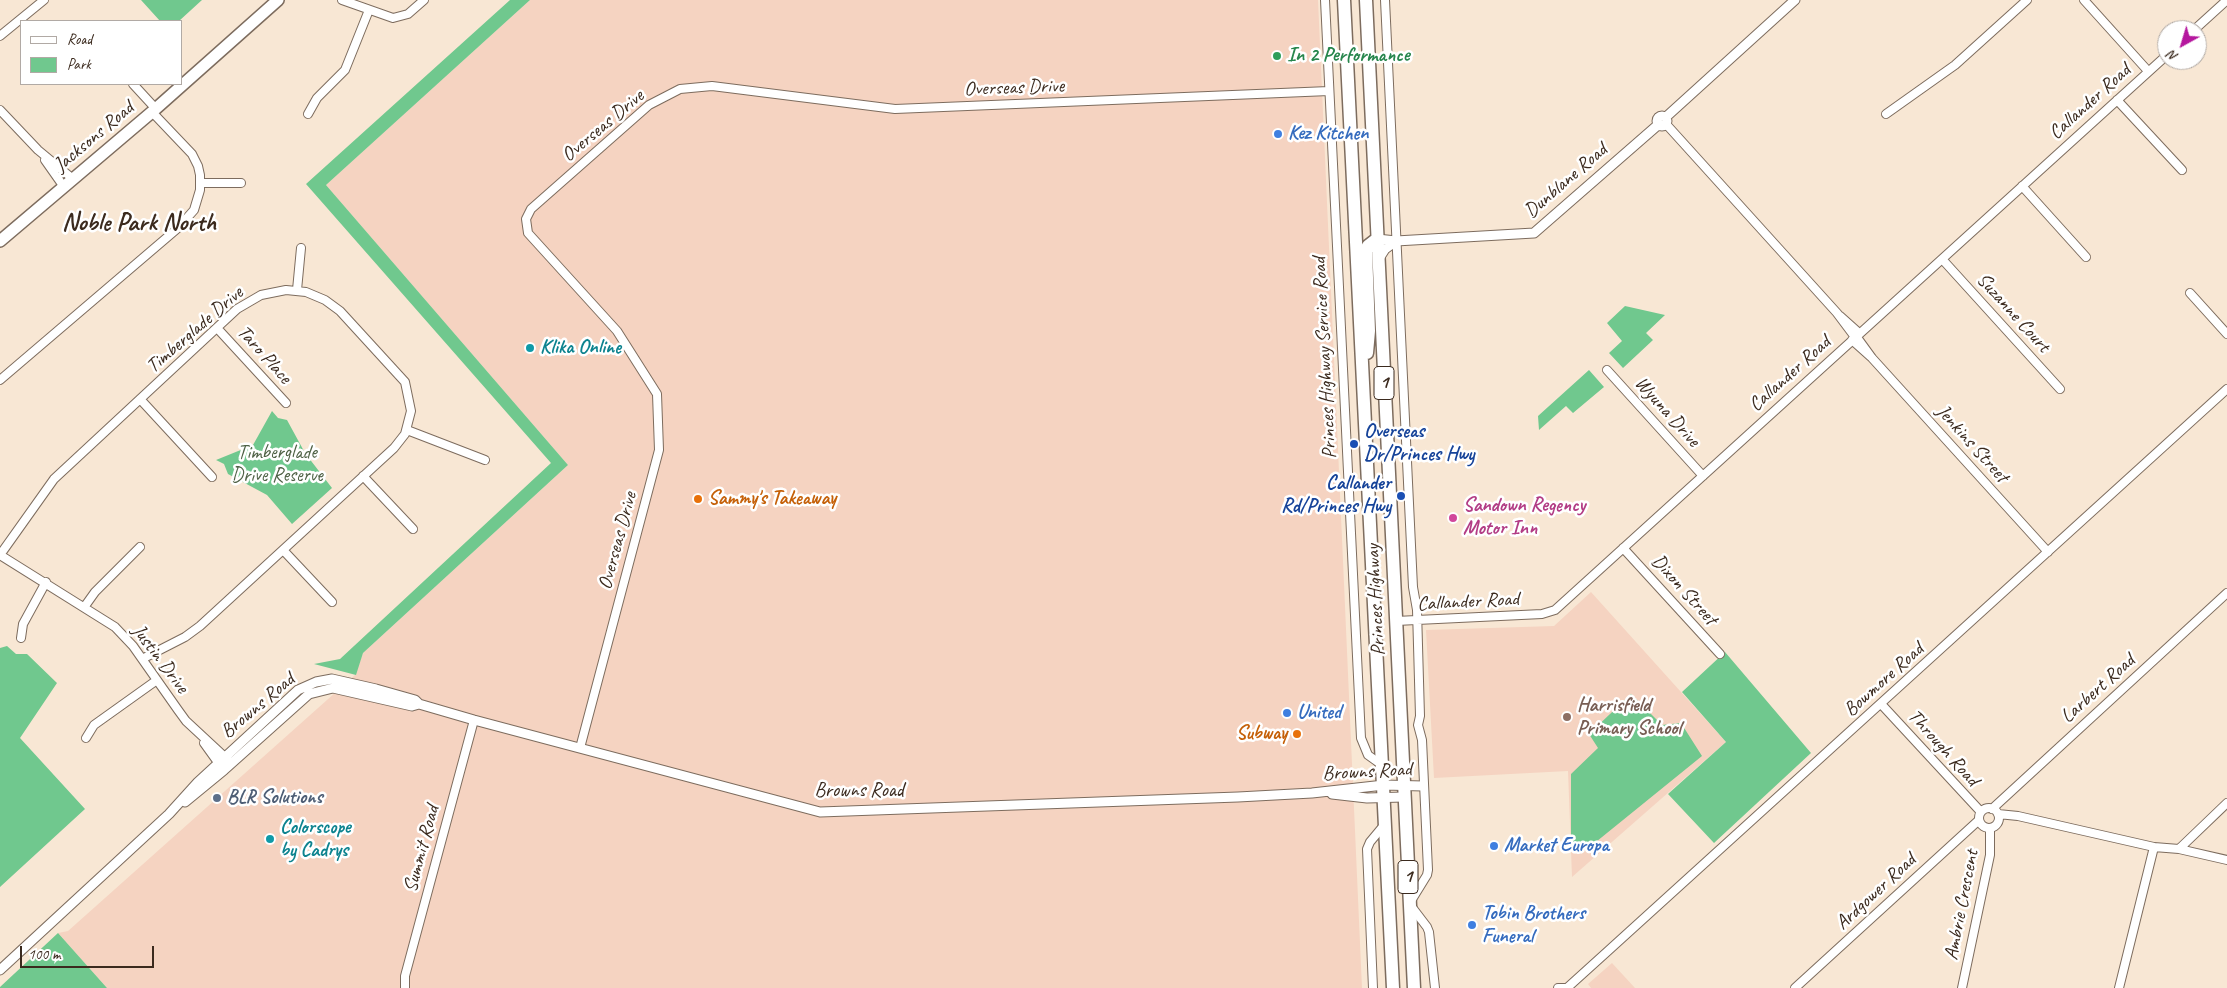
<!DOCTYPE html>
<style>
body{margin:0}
#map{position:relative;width:2227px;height:988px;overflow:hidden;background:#f8e7d4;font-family:Caveat,sans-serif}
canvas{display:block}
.legend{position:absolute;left:20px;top:20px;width:162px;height:65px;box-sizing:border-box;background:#fff;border:1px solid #b1aaa5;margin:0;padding:6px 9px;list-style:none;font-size:15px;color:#3b2a1e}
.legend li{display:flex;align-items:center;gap:10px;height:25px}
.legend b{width:25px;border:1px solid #b1aaa5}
.north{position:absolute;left:2157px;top:20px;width:50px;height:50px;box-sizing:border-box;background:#fff;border:1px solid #b1aaa5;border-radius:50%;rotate:219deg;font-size:14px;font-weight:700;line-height:20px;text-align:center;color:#3b2a1e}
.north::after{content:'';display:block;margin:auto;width:18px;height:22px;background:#b5179e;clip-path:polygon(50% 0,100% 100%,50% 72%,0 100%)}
.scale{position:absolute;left:20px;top:946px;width:134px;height:22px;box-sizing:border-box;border:2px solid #3b2a1e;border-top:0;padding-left:6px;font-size:15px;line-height:18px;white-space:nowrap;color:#3b2a1e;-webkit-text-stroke:4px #fff;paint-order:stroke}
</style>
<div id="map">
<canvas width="2227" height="988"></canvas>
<ul class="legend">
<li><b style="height:6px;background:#fff"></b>Road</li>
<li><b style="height:14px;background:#70c88e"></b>Park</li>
</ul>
<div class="north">N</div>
<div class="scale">100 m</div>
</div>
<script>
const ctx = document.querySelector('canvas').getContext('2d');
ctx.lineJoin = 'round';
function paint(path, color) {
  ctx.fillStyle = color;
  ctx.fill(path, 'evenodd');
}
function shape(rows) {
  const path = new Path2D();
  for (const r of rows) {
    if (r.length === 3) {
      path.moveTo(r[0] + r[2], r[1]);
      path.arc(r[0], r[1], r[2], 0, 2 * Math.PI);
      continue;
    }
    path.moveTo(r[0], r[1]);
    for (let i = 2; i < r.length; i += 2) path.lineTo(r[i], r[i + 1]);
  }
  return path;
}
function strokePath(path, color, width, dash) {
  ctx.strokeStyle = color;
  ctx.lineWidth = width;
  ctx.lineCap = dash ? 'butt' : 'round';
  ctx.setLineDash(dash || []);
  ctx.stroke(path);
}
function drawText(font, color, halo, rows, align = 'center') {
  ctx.font = font + ' Caveat,sans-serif';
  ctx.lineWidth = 5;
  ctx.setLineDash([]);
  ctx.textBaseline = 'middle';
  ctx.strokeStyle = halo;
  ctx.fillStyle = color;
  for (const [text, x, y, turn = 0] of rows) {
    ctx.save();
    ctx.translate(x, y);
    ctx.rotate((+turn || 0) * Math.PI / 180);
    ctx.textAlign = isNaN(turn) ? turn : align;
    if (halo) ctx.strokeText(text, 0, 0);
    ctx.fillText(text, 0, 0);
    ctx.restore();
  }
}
const built = shape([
 [530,0,1318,0,1362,988,107,988,58,933,68,931,355,675,363,653,568,465,326,185],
 [1591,592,1726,742,1572,877,1568,771,1434,778,1426,630,1554,626],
 [1612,963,1635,988,1591,988,1588,984]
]);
const green = shape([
 [141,0,202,0,179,21,160,21],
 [510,0,530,0,326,185,568,465,363,653,356,675,314,664,340,659,551,463,306,184],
 [1625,306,1665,315,1646,333,1653,340,1623,368,1609,353,1622,341,1607,323],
 [1589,370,1604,387,1573,413,1566,406,1539,430,1538,416],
 [272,411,278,418,287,420,305,453,332,488,292,524,267,495,228,474,224,464,216,460,253,445],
 [7,646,16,654,27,654,57,683,20,738,85,809,0,887,0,648],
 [1725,652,1811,753,1714,843,1668,794,1726,742,1682,692],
 [1631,694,1662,725,1681,723,1702,756,1586,850,1571,847,1571,774,1598,748,1589,734],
 [58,933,107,988,0,988,0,987]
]);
const minor = shape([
 [342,0,393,18,408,14,424,0],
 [1325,0,1361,738,1368,755,1382,765],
 [1385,0,1413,587,1417,610,1420,716,1418,725,1422,740,1428,870,1427,875,1411,901],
 [2084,0,2148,71],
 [2194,30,2227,0],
 [0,36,44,0],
 [133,84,156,109],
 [2117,100,2182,170],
 [0,110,38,150,73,179],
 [308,114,317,98,345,70,369,10],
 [1886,114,1955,65,2027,0],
 [1666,124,1837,313,1855,337],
 [45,160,64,187],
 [201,183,241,183],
 [2022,186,2086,257],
 [1942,259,2060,389],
 [297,290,301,248],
 [2190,293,2227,334],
 [1840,316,1859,333],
 [217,328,286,403],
 [1856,336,1872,358,2048,552],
 [1852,340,1871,357],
 [1607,370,1703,476],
 [0,380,178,228,194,210,200,190,200,175,198,166,192,154,152,112],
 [140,399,212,477],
 [407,430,485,460],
 [363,476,413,529],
 [1623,548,1720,654],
 [283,550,332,602],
 [85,606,95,592,140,547],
 [1396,621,1542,614,1555,610,2167,55],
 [21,638,23,624,46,582],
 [142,659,185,637,200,626,394,448,405,434,411,411,405,382,340,311,325,300,306,292,286,290,261,295,237,309,54,479,0,555,115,627,133,646,178,710,186,721,228,760],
 [1882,705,1981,812],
 [86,738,94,725,157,680],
 [204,743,222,768],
 [580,748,659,450,657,394,617,331,528,233,526,219,531,209,649,105,680,89,712,86,895,109,1329,91],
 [1989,818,10],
 [1992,809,2227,593],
 [1998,814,2018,816,2154,847,2179,849,2227,860],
 [2179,849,2227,803],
 [1411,906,1427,927,1429,932,1435,988],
 [405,988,405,976,474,720],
 [1373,988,1367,849,1370,842,1385,824],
 [1558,988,1567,988,1609,950,2227,389],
 [1795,988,1979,820],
 [1962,988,1990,855,1990,829],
 [2119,988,2154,847]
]);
const tertiary = shape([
 [1662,121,5],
 [1666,117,1795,0],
 [1377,239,1396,241,1534,233,1659,124],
 [1378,260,1385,249,1396,241],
 [1332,794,1367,798,1404,797],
 [185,802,224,770,309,694,333,688,412,706,419,704],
 [0,970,169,814,198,782,298,690,316,682,332,679,376,689,415,700,419,704,474,720,820,812,1238,797,1312,793,1384,785,1423,786]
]);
const primary = shape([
 [0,241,152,112,278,0]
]);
const trunk = shape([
 [1344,0,1393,988],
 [1366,0,1414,988],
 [1367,353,1369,331,1366,251,1368,246,1377,239]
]);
const markers = [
 [1277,56,5,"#2e9e5b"],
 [1278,134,5,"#3f7fe0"],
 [530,348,5,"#0f9aa8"],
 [1354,444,5,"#1a4fb4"],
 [1401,496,5,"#1a4fb4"],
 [698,499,5,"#e8710a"],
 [1453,518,5,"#d1479c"],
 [1287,713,5,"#3f7fe0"],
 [1567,717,5,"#8d6e63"],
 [1297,734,5,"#e8710a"],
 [217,798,5,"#5c6f8a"],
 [270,839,5,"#0f9aa8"],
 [1494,846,5,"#3f7fe0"],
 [1472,925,5,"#3f7fe0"]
];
const shields = [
 [1384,383,20],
 [1408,877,20]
];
const shieldNames = [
 ["1",1384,383],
 ["1",1408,877]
];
const leisureNames = [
 ["In 2 Performance",1287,56]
];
const streetNames = [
 ["Overseas Drive",1014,88,-2],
 ["Callander Road",2090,102,-42],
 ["Overseas Drive",603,126,-40],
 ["Jacksons Road",94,137,-40],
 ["Dunblane Road",1566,181,-41],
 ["Suzanne Court",2013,313,48],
 ["Timberglade Drive",195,330,-41],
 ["Taro Place",264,355,48],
 ["Princes Highway Service Road",1325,358,-93],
 ["Callander Road",1790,374,-42],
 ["Wyuna Drive",1667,412,48],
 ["Jenkins Street",1972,444,48],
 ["Overseas Drive",618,541,-75],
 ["Dixon Street",1684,590,48],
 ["Princes Highway",1376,600,-93],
 ["Callander Road",1468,602,-3],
 ["Justin Drive",160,659,53],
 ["Bowmore Road",1884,680,-42],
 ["Larbert Road",2098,689,-42],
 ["Browns Road",258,706,-40],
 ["Through Road",1943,748,48],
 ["Browns Road",1367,772,-3],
 ["Browns Road",859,791],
 ["Summit Road",422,849,-75],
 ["Ardgower Road",1876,892,-43],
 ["Ambrie Crescent",1962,905,-79]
];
const shopNames = [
 ["Kez Kitchen",1288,134],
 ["United",1297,713],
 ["Market Europa",1504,846],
 ["Tobin Brothers",1482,914],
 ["Funeral",1482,937]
];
const cultureNames = [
 ["Klika Online",540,348],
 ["Colorscope",280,828],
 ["by Cadrys",280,851]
];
const transitNames = [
 ["Overseas",1364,432],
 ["Dr/Princes Hwy",1364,455],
 ["Callander",1391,484,"right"],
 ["Rd/Princes Hwy",1391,507,"right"]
];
const parkNames = [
 ["Timberglade",277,453],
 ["Drive Reserve",277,476]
];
const foodNames = [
 ["Sammy's Takeaway",708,499],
 ["Subway",1287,734,"right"]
];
const hotelNames = [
 ["Sandown Regency",1463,506],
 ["Motor Inn",1463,529]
];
const educationNames = [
 ["Harrisfield",1577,706],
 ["Primary School",1577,729]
];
const serviceNames = [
 ["BLR Solutions",227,798]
];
const districtNames = [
 ["Noble Park North",139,223]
];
paint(built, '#f5d3c1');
paint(green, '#70c88e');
strokePath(minor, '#7d6c5e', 10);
strokePath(tertiary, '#7d6c5e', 11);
strokePath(primary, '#7d6c5e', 14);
strokePath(trunk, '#7d6c5e', 15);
strokePath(minor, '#fff', 8);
strokePath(tertiary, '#fff', 9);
strokePath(primary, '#fff', 11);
strokePath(trunk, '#fff', 12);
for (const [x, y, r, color] of markers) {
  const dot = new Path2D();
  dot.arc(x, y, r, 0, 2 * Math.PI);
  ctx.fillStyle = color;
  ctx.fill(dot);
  strokePath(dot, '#fff', 2);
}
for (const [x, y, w] of shields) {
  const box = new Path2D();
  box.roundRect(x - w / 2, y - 16.5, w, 33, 4);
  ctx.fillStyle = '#fff';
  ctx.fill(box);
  strokePath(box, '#3b2a1e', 1);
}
drawText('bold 19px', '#3b2a1e', null, shieldNames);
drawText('bold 20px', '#27864d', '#fff', leisureNames, 'left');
drawText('20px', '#3b2a1e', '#fff', streetNames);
drawText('bold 20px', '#366cbe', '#fff', shopNames, 'left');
drawText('bold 20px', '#0d838f', '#fff', cultureNames, 'left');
drawText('bold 20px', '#164399', '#fff', transitNames, 'left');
drawText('20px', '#4e6145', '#fff', parkNames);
drawText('bold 20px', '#c56008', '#fff', foodNames, 'left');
drawText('bold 20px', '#b23c85', '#fff', hotelNames, 'left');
drawText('bold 20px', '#785e54', '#fff', educationNames, 'left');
drawText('bold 20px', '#4e5e75', '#fff', serviceNames, 'left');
drawText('bold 25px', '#3b2a1e', '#fff', districtNames);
</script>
